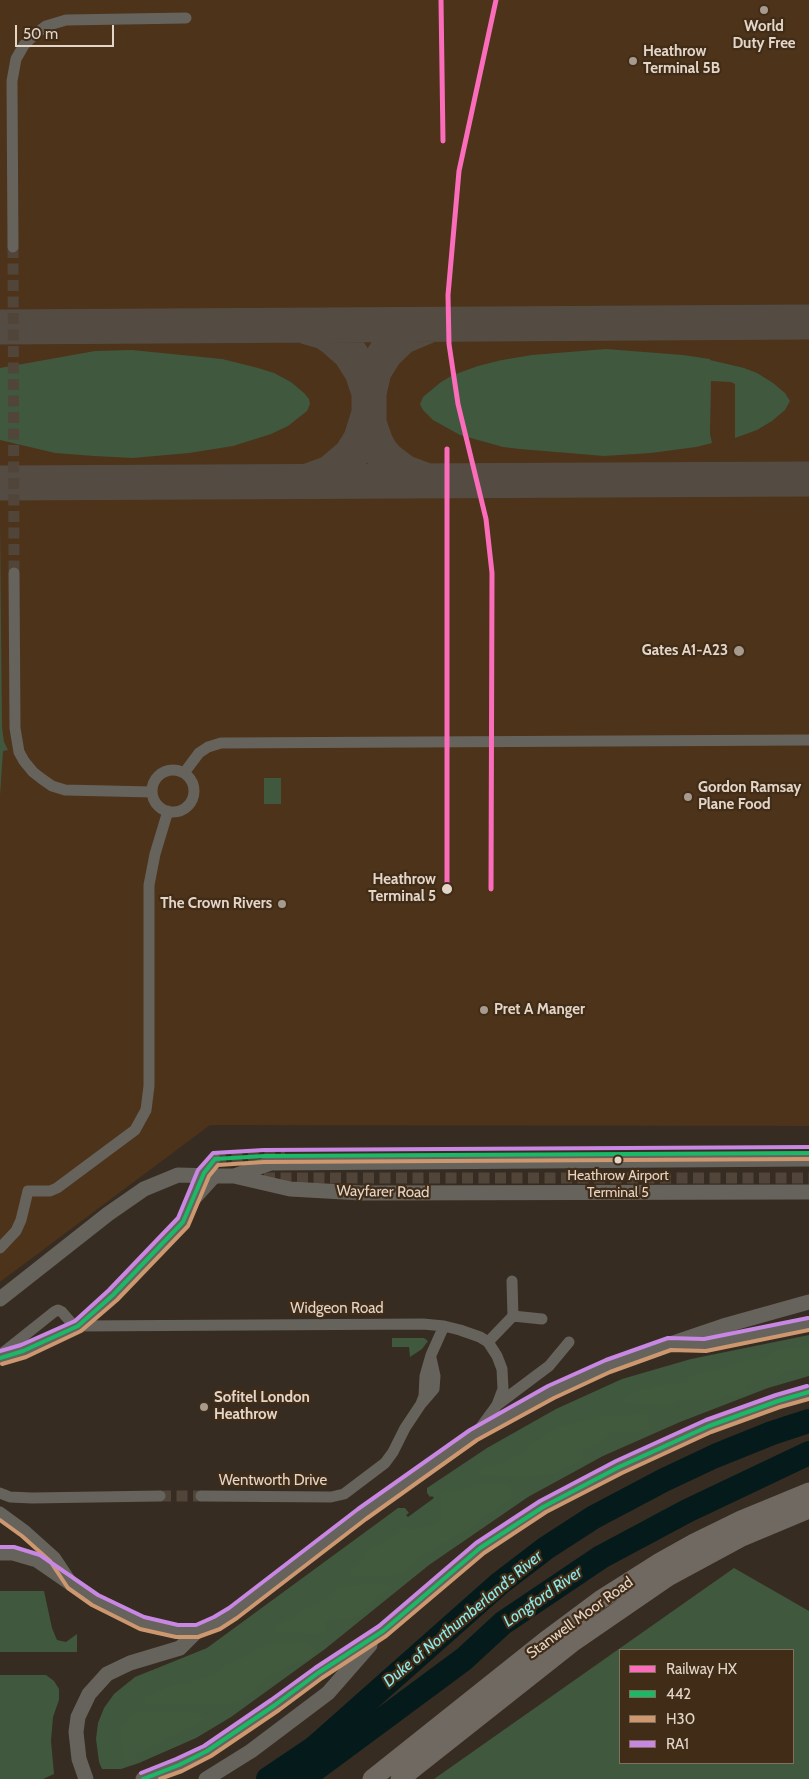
<!DOCTYPE html>
<style>
body{margin:0}
#map{position:relative;width:809px;height:1779px;overflow:hidden;background:#372c21;font-family:Cabin,sans-serif}
canvas{display:block}
.legend{position:absolute;left:619px;top:1649px;width:175px;height:115px;box-sizing:border-box;background:#412c17;border:1px solid #82705e;margin:0;padding:6px 9px;list-style:none;font-size:15px;color:#e3d5c8}
.legend li{display:flex;align-items:center;gap:10px;height:25px}
.legend b{width:25px;border:1px solid #82705e}
.scale{position:absolute;left:15px;top:25px;width:99px;height:22px;box-sizing:border-box;border:2px solid #e3d5c8;border-top:0;padding-left:6px;font-size:15px;line-height:18px;white-space:nowrap;color:#e3d5c8;-webkit-text-stroke:4px #412c17;paint-order:stroke}
</style>
<div id="map">
<canvas width="809" height="1779"></canvas>
<ul class="legend">
<li><b style="height:6px;background:#fb6dba"></b>Railway HX</li>
<li><b style="height:6px;background:#1ab867"></b>442</li>
<li><b style="height:6px;background:#cd976f"></b>H30</li>
<li><b style="height:6px;background:#c787e3"></b>RA1</li>
</ul>
<div class="scale">50 m</div>
</div>
<script>
const ctx = document.querySelector('canvas').getContext('2d');
ctx.lineJoin = 'round';
function paint(path, color) {
  ctx.fillStyle = color;
  ctx.fill(path, 'evenodd');
}
function shape(rows) {
  const path = new Path2D();
  for (const r of rows) {
    if (r.length === 3) {
      path.moveTo(r[0] + r[2], r[1]);
      path.arc(r[0], r[1], r[2], 0, 2 * Math.PI);
      continue;
    }
    path.moveTo(r[0], r[1]);
    for (let i = 2; i < r.length; i += 2) path.lineTo(r[i], r[i + 1]);
  }
  return path;
}
function strokePath(path, color, width, dash) {
  ctx.strokeStyle = color;
  ctx.lineWidth = width;
  ctx.lineCap = dash ? 'butt' : 'round';
  ctx.setLineDash(dash || []);
  ctx.stroke(path);
}
function drawText(font, color, halo, rows, align = 'center') {
  ctx.font = font + ' Cabin,sans-serif';
  ctx.lineWidth = 4.5;
  ctx.setLineDash([]);
  ctx.textBaseline = 'middle';
  ctx.strokeStyle = halo;
  ctx.fillStyle = color;
  for (const [text, x, y, turn = 0] of rows) {
    ctx.save();
    ctx.translate(x, y);
    ctx.rotate((+turn || 0) * Math.PI / 180);
    ctx.textAlign = isNaN(turn) ? turn : align;
    if (halo) ctx.strokeText(text, 0, 0);
    ctx.fillText(text, 0, 0);
    ctx.restore();
  }
}
const built = shape([
 [0,0,809,0,809,1126,210,1125,0,1282]
]);
const green = shape([
 [606,349,683,355,710,359,710,360,744,368,757,373,773,383,785,393,790,401,785,410,772,421,757,430,735,438,735,384,731,382,711,381,710,434,712,443,696,447,651,453,604,456,520,449,503,447,460,435,433,420,423,410,420,404,423,397,441,382,453,375,478,366,502,360,532,355],
 [132,350,222,359,258,368,274,373,291,382,304,393,309,399,310,404,307,411,288,426,271,434,233,446,189,453,133,458,94,456,55,453,0,440,0,368,95,351],
 [0,521,2,727,4,742,8,750,3,751,0,796],
 [264,778,281,778,281,804,264,804],
 [809,1335,809,1376,768,1388,680,1422,603,1456,528,1497,429,1565,325,1649,231,1717,196,1738,139,1763,121,1769,102,1769,99,1762,96,1739,98,1723,104,1708,114,1694,135,1677,207,1648,398,1508,405,1508,409,1513,406,1515,408,1517,434,1498,432,1496,430,1497,427,1493,427,1488,487,1448,556,1409,622,1379,691,1359],
 [392,1338,424,1338,428,1341,422,1349,410,1357,409,1347,392,1347],
 [734,1568,809,1611,809,1779,434,1779],
 [620,1650,793,1650,793,1763,620,1763],
 [0,1591,44,1591,52,1628,57,1640,66,1642,77,1634,77,1652,0,1652],
 [0,1675,46,1675,54,1681,59,1689,59,1700,53,1717,51,1741,54,1774,43,1779,0,1779]
]);
const forest = shape([
 [809,1347,809,1370,786,1371,774,1380,753,1381,745,1386,746,1390,753,1390,751,1394,744,1397,726,1395,724,1398,716,1400,679,1400,673,1404,667,1406,624,1403,624,1397,630,1392,643,1390,656,1385,684,1382,694,1374,717,1370,734,1363,763,1358,780,1348],
 [641,1414,647,1415,650,1427,649,1431,618,1432,609,1434,597,1446,584,1449,583,1455,580,1462,561,1471,553,1474,526,1477,480,1475,480,1471,485,1467,504,1463,513,1458,557,1426,601,1418,607,1415],
 [472,1485,503,1485,509,1486,512,1491,507,1502,498,1507,494,1511,482,1515,479,1522,469,1531,456,1535,448,1542,440,1544,432,1552,423,1553,404,1572,391,1576,352,1577,348,1575,349,1572,365,1557,366,1552,394,1537,400,1528,411,1529,430,1526,439,1520,442,1515,441,1510,442,1502,439,1498,444,1492,463,1489],
 [381,1583,390,1585,390,1590,383,1593,376,1597,371,1606,361,1615,353,1619,329,1620,324,1622,327,1628,324,1633,317,1635,277,1632,275,1628,281,1623,297,1615,312,1604,324,1600,336,1589,348,1585],
 [303,1642,309,1646,315,1647,315,1654,305,1661,286,1667,272,1674,247,1699,241,1702,224,1704,146,1704,143,1701,147,1696,174,1684,184,1684,216,1673,228,1663,247,1655,266,1643],
 [135,1711,194,1712,204,1715,205,1718,195,1727,185,1729,136,1755,135,1761,129,1761,124,1759,122,1754,120,1726]
]);
const river = shape([
 [268,1779,314,1748,499,1584,546,1548,594,1517,664,1480,715,1456,772,1433,809,1421],
 [302,1779,464,1659,503,1623,601,1557,687,1511,809,1453]
]);
const taxiway = shape([
 [0,327,809,322],
 [307,327,324,332,333,338,350,353,362,372,369,393],
 [425,480,404,472,388,460,381,452,376,443,369,423,369,393,374,371,386,352,402,337,428,326],
 [308,481,330,473,351,455,361,439,369,413],
 [0,483,809,479]
]);
const minorTunnel = shape([
 [13,247,14,573],
 [215,1159,285,1156],
 [264,1178,809,1178],
 [160,1496,201,1496]
]);
const minor = shape([
 [13,247,12,81,16,59,24,45,34,35,46,26,66,20,186,18],
 [14,573,15,728,19,752,24,761,33,772,42,779,52,786,65,790,152,792],
 [173,791,21],
 [184,773,199,753,208,747,221,743,809,740],
 [195,1200,215,1178],
 [0,1248,16,1231,21,1220,28,1191,50,1191,57,1188,135,1130,146,1110,149,1086,149,885,155,854,168,811],
 [512,1281,513,1316],
 [78,1326,423,1324,444,1326,460,1330,480,1337,488,1342,497,1356,502,1369,503,1389,497,1405,478,1431],
 [488,1342,513,1316,542,1319],
 [678,1344,705,1345,809,1324],
 [0,1355,54,1312,58,1310,62,1312,75,1327],
 [0,1358,23,1351,78,1326,113,1295,183,1222,204,1173,215,1159],
 [422,1403,434,1389,435,1376,431,1358],
 [497,1405,549,1366,569,1342],
 [0,1493,10,1497,32,1498,160,1496],
 [201,1496,331,1497,344,1494,385,1463,393,1452,405,1428,421,1404,424,1396,425,1376,431,1355,444,1326],
 [0,1512,26,1531,55,1557,71,1581]
]);
const tertiary = shape([
 [215,1176,234,1176,290,1189,361,1193,809,1192],
 [234,1176,271,1163,809,1159],
 [0,1553,13,1553,37,1560,95,1600,142,1623,177,1631,197,1631,217,1623,233,1613,362,1514,474,1435,551,1392,608,1366,670,1344,723,1326,809,1302],
 [86,1779,79,1759,76,1732,78,1717,89,1694,107,1674,130,1663,180,1648,197,1631],
 [143,1779,179,1765,207,1751,275,1705,318,1673,383,1631,480,1548,543,1507,619,1467,709,1426,778,1401,809,1392],
 [206,1779,251,1751,328,1693,370,1645]
]);
const primary = shape([
 [372,1779,549,1638,600,1600,660,1562,694,1543,741,1520,809,1492],
 [400,1779,572,1643,668,1577,742,1537,809,1509]
]);
const tertiaryBridge = shape([
 [0,1299,108,1214,144,1189,178,1175,215,1176]
]);
const bus1 = shape([
 [0,1358,23,1351,78,1326,113,1295,183,1222,204,1173,215,1159,264,1156,809,1153],
 [143,1779,179,1765,207,1751,275,1705,318,1673,383,1631,480,1548,543,1507,619,1467,709,1426,778,1401,809,1392]
]);
const bus2 = shape([
 [2,1364,26,1357,81,1331,117,1300,188,1226,209,1176,218,1165,264,1162,809,1159],
 [0,1520,22,1536,50,1561,68,1588,92,1605,140,1629,176,1637,198,1637,220,1629,237,1618,366,1519,477,1440,554,1398,610,1372,671,1350,706,1351,809,1330],
 [160,1779,182,1771,211,1756,279,1710,322,1678,386,1636,484,1553,546,1512,622,1473,711,1432,780,1407,809,1399]
]);
const bus3 = shape([
 [0,1351,21,1345,75,1321,109,1290,178,1218,198,1170,213,1153,264,1150,809,1147],
 [0,1547,14,1547,40,1555,98,1595,144,1617,178,1625,196,1625,214,1617,229,1608,358,1509,470,1430,548,1386,606,1360,668,1338,704,1339,808,1318],
 [141,1773,176,1759,204,1746,271,1700,315,1668,379,1626,476,1543,540,1501,616,1461,706,1420,776,1395,807,1386]
]);
const rail1 = shape([
 [441,0,443,141],
 [447,449,447,890],
 [491,889,492,573,486,519,458,404,449,344,448,295,459,171,496,0]
]);
const markers = [
 [764,10,5,"#a79a8e"],
 [633,61,5,"#a79a8e"],
 [739,651,6,"#a79a8e"],
 [688,797,5,"#a79a8e"],
 [447,889,6,"#e3d5c8"],
 [282,904,5,"#a79a8e"],
 [484,1010,5,"#a79a8e"],
 [618,1160,4.5,"#e3d5c8"],
 [204,1407,5,"#a79a8e"]
];
const busNames = [
 ["Heathrow Airport",618,1176],
 ["Terminal 5",618,1193]
];
const poiNames = [
 ["World",764,27,"center"],
 ["Duty Free",764,44,"center"],
 ["Heathrow",643,52],
 ["Terminal 5B",643,69],
 ["Gates A1-A23",728,651,"right"],
 ["Gordon Ramsay",698,788],
 ["Plane Food",698,805],
 ["The Crown Rivers",272,904,"right"],
 ["Pret A Manger",494,1010],
 ["Sofitel London",214,1398],
 ["Heathrow",214,1415]
];
const stopNames = [
 ["Heathrow",436,880],
 ["Terminal 5",436,897]
];
const streetNames = [
 ["Wayfarer Road",383,1192,1],
 ["Widgeon Road",337,1309],
 ["Wentworth Drive",273,1481],
 ["Stanwell Moor Road",580,1618,-36]
];
const waterNames = [
 ["Longford River",543,1597,-35],
 ["Duke of Northumberland's River",463,1619,-40]
];
paint(built, '#4c331a');
paint(green, '#40583e');
paint(forest, '#415a3e');
strokePath(river, '#051b1b', 24);
strokePath(taxiway, '#544c43', 35);
strokePath(minorTunnel, '#51453a', 11, [11, 5.5]);
strokePath(minor, '#66625c', 11);
strokePath(tertiary, '#66625c', 15);
strokePath(primary, '#706962', 19);
strokePath(tertiaryBridge, '#66625c', 15);
strokePath(bus1, '#1ab867', 4);
strokePath(bus2, '#cd976f', 4);
strokePath(bus3, '#c787e3', 4);
strokePath(rail1, '#fb6dba', 5);
for (const [x, y, r, color] of markers) {
  const dot = new Path2D();
  dot.arc(x, y, r, 0, 2 * Math.PI);
  ctx.fillStyle = color;
  ctx.fill(dot);
  strokePath(dot, '#412c17', 2);
}
drawText('14px', '#e3d5c8', '#412c17', busNames);
drawText('bold 15px', '#e3d5c8', '#412c17', poiNames, 'left');
drawText('bold 15px', '#e3d5c8', '#412c17', stopNames, 'right');
drawText('15px', '#e3d5c8', '#412c17', streetNames);
drawText('italic 16px', '#8ceaea', '#412c17', waterNames);
</script>
